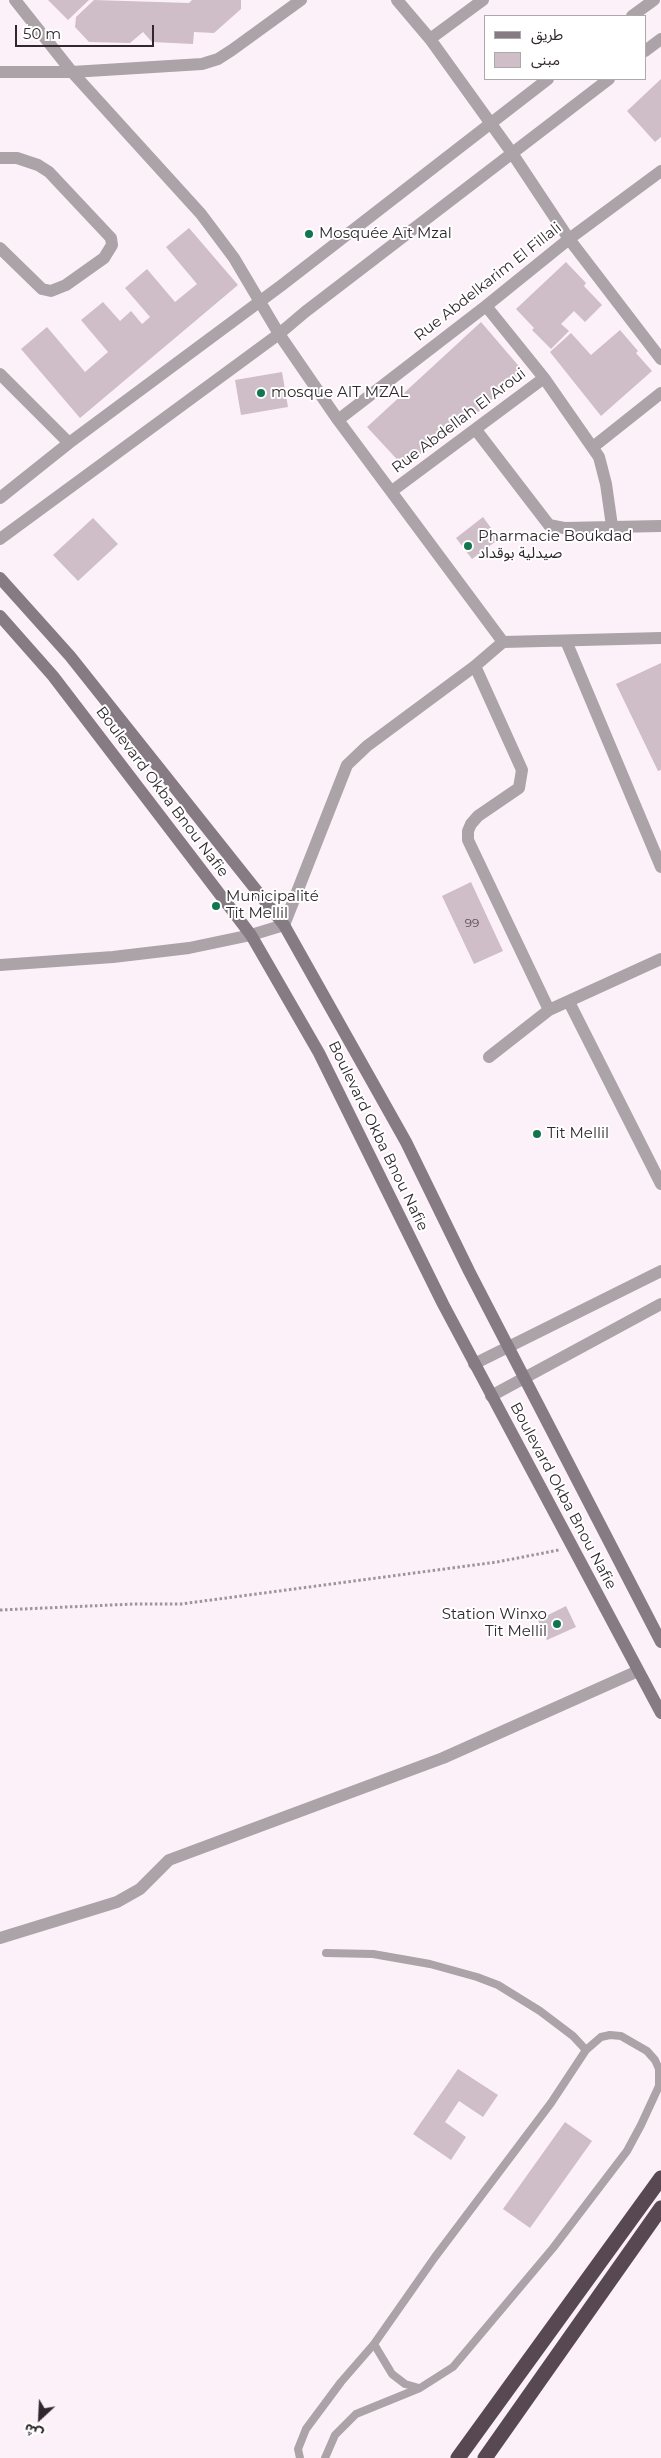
<!DOCTYPE html>
<meta charset="utf-8">
<style>
body{margin:0}
#map{position:relative;width:661px;height:2458px;overflow:hidden;background:#fdf1f9;font-family:Montserrat,"Noto Sans Arabic",sans-serif}
canvas{display:block}
.legend{position:absolute;left:484px;top:15px;width:162px;height:65px;box-sizing:border-box;background:#fff;border:1px solid #aca9ab;margin:0;padding:6px 9px;list-style:none;font-size:15px;color:#30282d}
.legend li{display:flex;align-items:center;gap:10px;height:25px}
.legend b{width:25px;border:1px solid #aca9ab}
.north{position:absolute;left:15px;top:2393px;width:50px;height:50px;-webkit-text-stroke:4px #fff;paint-order:stroke;rotate:205deg;font-size:14px;font-weight:700;line-height:20px;text-align:center;color:#30282d}
.north::after{content:'';display:block;margin:auto;width:18px;height:22px;background:#30282d;clip-path:polygon(50% 0,100% 100%,50% 72%,0 100%)}
.scale{position:absolute;left:15px;top:25px;width:139px;height:22px;box-sizing:border-box;border:2px solid #30282d;border-top:0;padding-left:6px;font-size:15px;line-height:18px;white-space:nowrap;color:#30282d;-webkit-text-stroke:4px #fff;paint-order:stroke}
</style>
<div id="map">
<canvas width="661" height="2458"></canvas>
<ul class="legend">
<li><b style="height:6px;background:#877b83"></b>طريق</li>
<li><b style="height:14px;background:#cfbdc8"></b>مبنى</li>
</ul>
<div class="north">ش</div>
<div class="scale">50 m</div>
</div>
<script>
const ctx = document.querySelector('canvas').getContext('2d');
ctx.lineJoin = 'round';
function paint(path, color) {
  ctx.fillStyle = color;
  ctx.fill(path, 'evenodd');
}
function shape(rows) {
  const path = new Path2D();
  for (const r of rows) {
    path.moveTo(r[0], r[1]);
    for (let i = 2; i < r.length; i += 2) path.lineTo(r[i], r[i + 1]);
  }
  return path;
}
function strokePath(path, color, width, dash) {
  ctx.strokeStyle = color;
  ctx.lineWidth = width;
  ctx.lineCap = dash ? 'butt' : 'round';
  ctx.setLineDash(dash || []);
  ctx.stroke(path);
}
function drawText(font, color, halo, rows, align = 'center') {
  ctx.font = font + ' Montserrat,"Noto Sans Arabic",sans-serif';
  ctx.lineWidth = 4;
  ctx.setLineDash([]);
  ctx.textBaseline = 'middle';
  ctx.strokeStyle = halo;
  ctx.fillStyle = color;
  for (const [text, x, y, turn = 0] of rows) {
    ctx.save();
    ctx.translate(x, y);
    ctx.rotate((+turn || 0) * Math.PI / 180);
    ctx.textAlign = isNaN(turn) ? turn : align;
    if (halo) ctx.strokeText(text, 0, 0);
    ctx.fillText(text, 0, 0);
    ctx.restore();
  }
}
const building = shape([
 [48,0,89,0,68,20],
 [94,0,189,3,192,0,241,0,241,9,214,33,194,32,193,44,152,42,143,32,130,43,89,42,75,27,76,17],
 [661,79,661,137,655,142,627,111],
 [189,228,238,285,80,418,21,349,47,327,85,372,108,352,81,320,103,302,120,321,131,311,142,324,150,317,125,288,147,269,175,302,197,284,166,247],
 [566,262,586,283,584,286,602,305,585,322,574,311,561,324,569,331,551,349,532,330,534,328,516,309],
 [481,322,523,371,476,414,470,408,405,468,367,427],
 [620,330,638,351,636,353,652,371,601,416,550,352,571,333,591,355],
 [282,372,288,407,241,415,235,380],
 [483,517,499,539,472,559,456,538],
 [93,518,118,544,78,581,53,555],
 [661,663,661,770,658,771,616,684],
 [471,882,503,951,474,964,442,896],
 [566,1606,576,1627,547,1640,538,1620],
 [458,2069,498,2095,483,2117,459,2101,445,2122,466,2137,451,2160,413,2134],
 [565,2122,592,2141,530,2228,503,2209]
]);
const path = shape([
 [0,1610,134,1604,181,1604,497,1562,559,1550]
]);
const lane = shape([
 [326,1953,373,1954,430,1964,477,1977,498,1985,540,2011,573,2036,586,2050],
 [374,2344,392,2374,405,2384,419,2388],
 [300,2458,298,2449,306,2429,341,2382,374,2344,435,2257,551,2103,586,2050,601,2037,610,2035,621,2036,647,2051,655,2060,659,2069,659,2086,641,2125,627,2151,553,2248,453,2367,420,2388,356,2414,335,2435,325,2458]
]);
const street = shape([
 [15,0,72,72,201,214,234,258,279,334,338,420,503,642],
 [397,0,430,39,512,153,569,239,661,359],
 [632,16,654,0],
 [430,39,483,0],
 [645,51,661,39],
 [0,72,72,72,202,64,218,59,232,50,301,0],
 [0,158,17,158,38,165,49,172,111,238,112,245,104,258,66,285,51,291,42,289,0,248],
 [486,306,544,378,599,457,606,484,612,526],
 [0,374,69,443],
 [338,420,486,306,569,239,661,171],
 [476,430,549,525,564,528,661,526],
 [593,447,661,393],
 [392,491,544,378],
 [0,498,69,443,282,285,548,79],
 [0,539,279,334,305,312,609,79],
 [566,641,661,867],
 [475,666,522,770,519,788,478,816,471,824,468,831,468,840,549,1010],
 [0,965,113,957,189,948,251,935,284,925,347,765,367,746,475,666,503,642,661,638],
 [569,1002,661,1184],
 [489,1057,549,1010,661,959],
 [474,1364,661,1271],
 [491,1396,661,1304],
 [0,1938,117,1902,140,1889,169,1860,443,1758,638,1671]
]);
const secondary = shape([
 [0,578,70,656,284,925,406,1142,469,1271,661,1642],
 [0,616,53,676,251,935,319,1053,443,1304,661,1713]
]);
const highway = shape([
 [458,2458,661,2178],
 [485,2458,661,2208]
]);
const markers = [
 [309,234,5,"#11754d"],
 [261,393,5,"#11754d"],
 [468,546,5,"#11754d"],
 [216,906,5,"#11754d"],
 [537,1134,5,"#11754d"],
 [557,1624,5,"#11754d"]
];
const numberNames = [
 ["99",472,923]
];
const poiNames = [
 ["Mosquée Aït Mzal",319,234],
 ["mosque AIT MZAL",271,393],
 ["Pharmacie Boukdad",478,537],
 ["صيدلية بوقداد",478,554],
 ["Municipalité",226,897],
 ["Tit Mellil",226,914],
 ["Tit Mellil",547,1134],
 ["Station Winxo",547,1615,"right"],
 ["Tit Mellil",547,1632,"right"]
];
const streetNames = [
 ["Rue Abdelkarim El Fillali",488,282,-38],
 ["Rue Abdellah El Aroui",459,421,-37],
 ["Boulevard Okba Bnou Nafie",162,792,53],
 ["Boulevard Okba Bnou Nafie",378,1136,64],
 ["Boulevard Okba Bnou Nafie",563,1496,62]
];
paint(building, '#cfbdc8');
strokePath(path, '#9e949a', 3, [2.5, 2.5]);
strokePath(lane, '#aba3a8', 8);
strokePath(street, '#aba3a8', 12);
strokePath(secondary, '#877b83', 12);
strokePath(highway, '#584852', 15);
for (const [x, y, r, color] of markers) {
  const dot = new Path2D();
  dot.arc(x, y, r, 0, 2 * Math.PI);
  ctx.fillStyle = color;
  ctx.fill(dot);
  strokePath(dot, '#fff', 2);
}
drawText('12px', '#584d54', null, numberNames);
drawText('15px', '#30282d', '#fff', poiNames, 'left');
drawText('15px', '#30282d', '#fff', streetNames);
</script>
